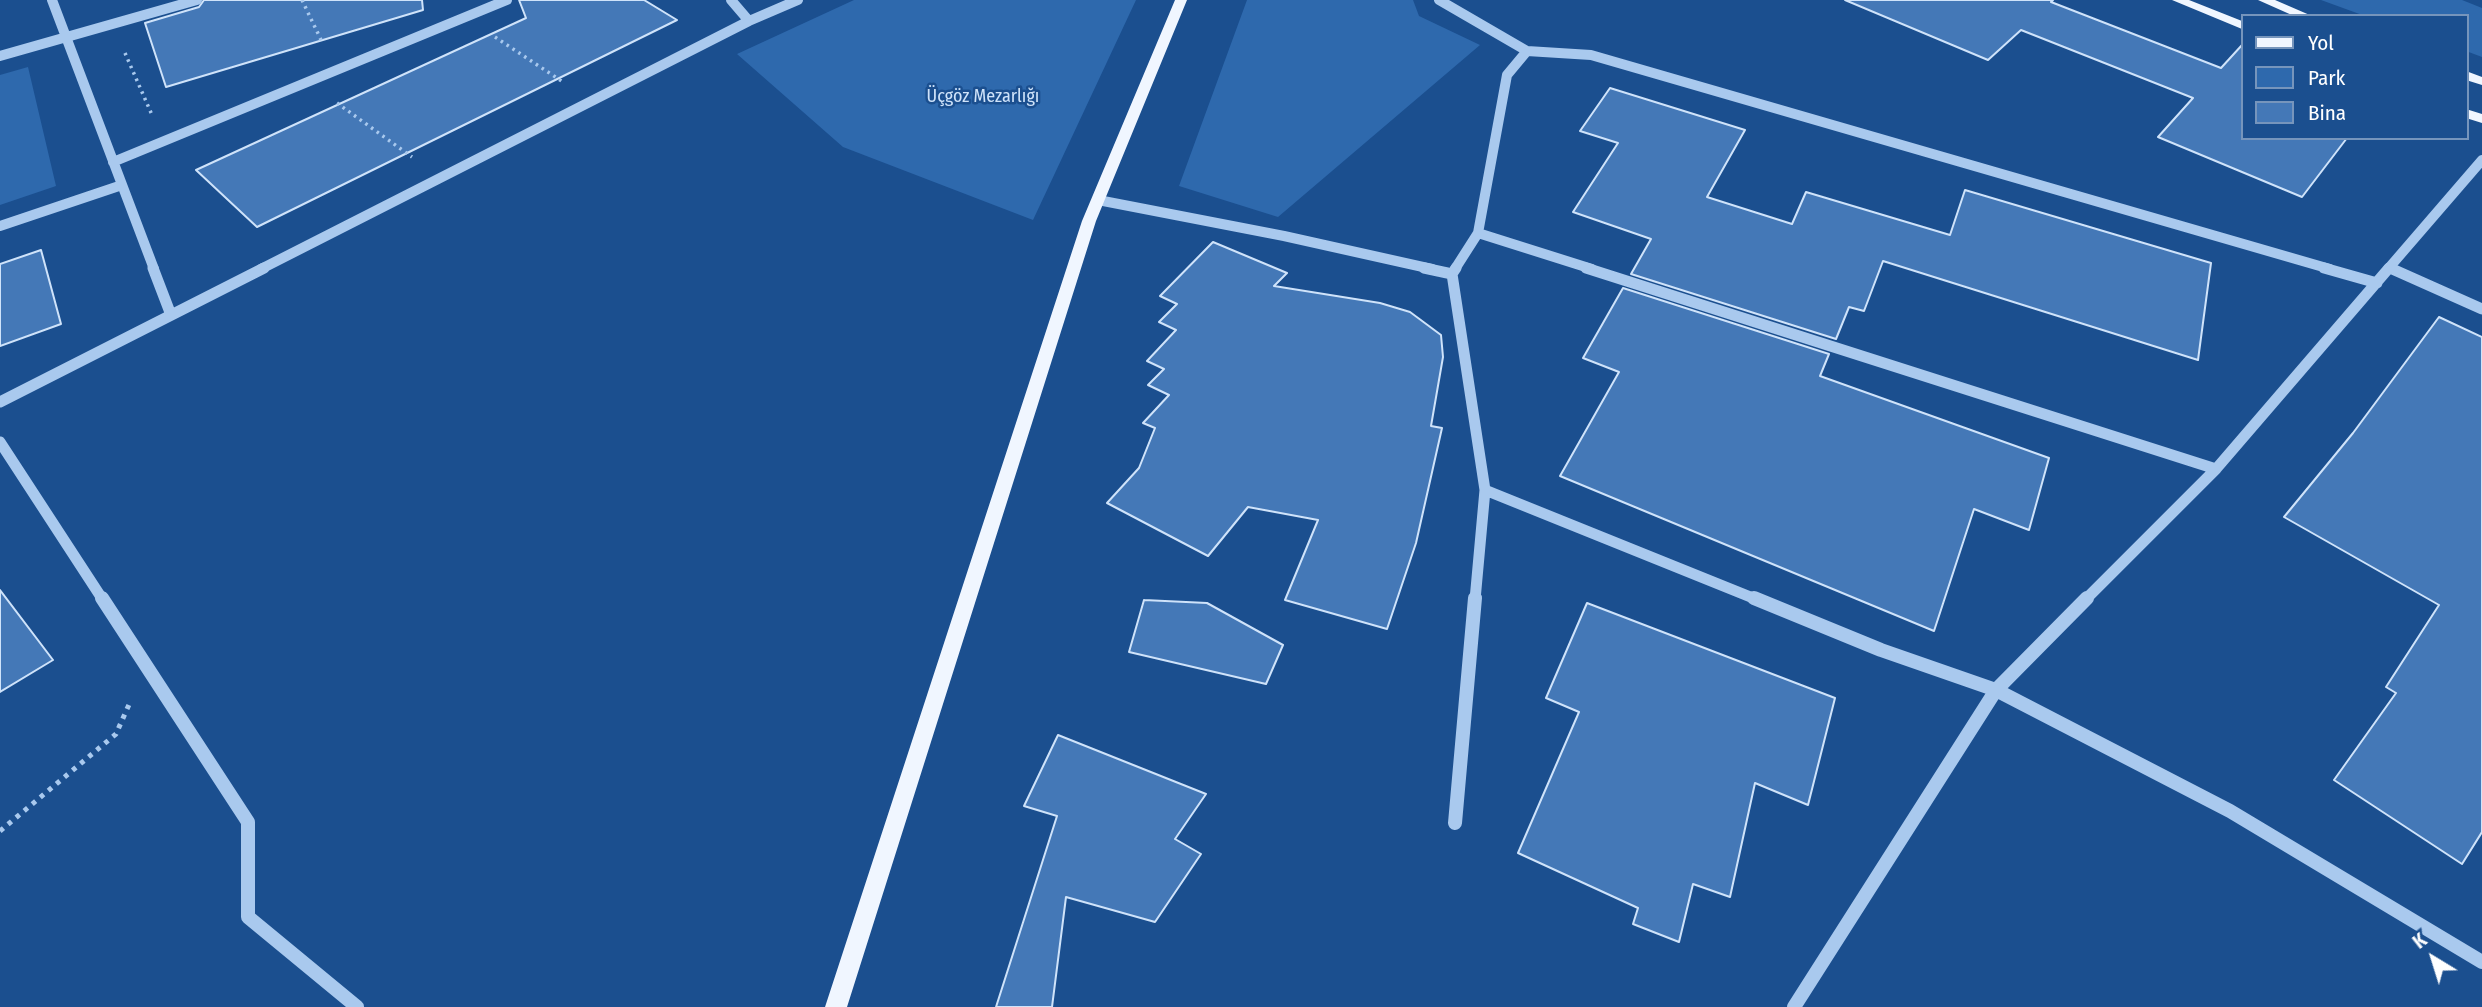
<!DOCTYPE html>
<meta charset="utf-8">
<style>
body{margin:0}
#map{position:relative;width:2482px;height:1007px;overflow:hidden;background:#1b4f8f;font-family:"Fira Sans Condensed",sans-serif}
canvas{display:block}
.legend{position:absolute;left:2241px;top:14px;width:228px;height:126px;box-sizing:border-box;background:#1b4f8f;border:2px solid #7695bc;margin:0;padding:9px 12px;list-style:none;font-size:21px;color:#fff}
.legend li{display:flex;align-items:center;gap:14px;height:35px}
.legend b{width:35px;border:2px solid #7695bc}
.north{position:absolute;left:2398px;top:923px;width:70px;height:70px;-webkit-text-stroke:5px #1b4f8f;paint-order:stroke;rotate:322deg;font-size:19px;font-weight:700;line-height:28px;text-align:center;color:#fff}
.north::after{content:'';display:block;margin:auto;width:24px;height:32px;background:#fff;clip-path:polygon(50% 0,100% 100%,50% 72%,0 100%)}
</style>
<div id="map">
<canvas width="2482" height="1007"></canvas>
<ul class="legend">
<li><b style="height:9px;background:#f0f6ff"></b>Yol</li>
<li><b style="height:19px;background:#2e69ad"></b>Park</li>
<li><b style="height:19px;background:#4478b7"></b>Bina</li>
</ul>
<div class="north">K</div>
</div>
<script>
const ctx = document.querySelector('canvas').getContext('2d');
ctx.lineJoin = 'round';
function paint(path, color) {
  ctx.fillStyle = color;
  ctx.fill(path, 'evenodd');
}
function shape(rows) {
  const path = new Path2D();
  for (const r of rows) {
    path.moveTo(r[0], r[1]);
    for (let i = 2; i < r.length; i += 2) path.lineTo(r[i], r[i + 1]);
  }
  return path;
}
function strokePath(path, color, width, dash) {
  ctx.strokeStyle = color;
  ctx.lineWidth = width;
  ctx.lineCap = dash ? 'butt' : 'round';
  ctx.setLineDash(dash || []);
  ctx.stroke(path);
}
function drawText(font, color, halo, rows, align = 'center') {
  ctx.font = font + ' "Fira Sans Condensed",sans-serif';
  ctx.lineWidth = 5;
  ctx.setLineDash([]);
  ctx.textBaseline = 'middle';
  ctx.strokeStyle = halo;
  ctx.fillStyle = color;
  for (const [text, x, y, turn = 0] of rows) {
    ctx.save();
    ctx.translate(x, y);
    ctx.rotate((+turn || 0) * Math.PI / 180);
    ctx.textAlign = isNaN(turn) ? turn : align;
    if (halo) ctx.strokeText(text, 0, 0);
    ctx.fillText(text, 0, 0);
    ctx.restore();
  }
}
const green = shape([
 [854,0,1136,0,1033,220,843,147,737,54],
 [1247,0,1413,0,1419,16,1480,45,1278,217,1179,186],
 [2321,0,2462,0,2482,8,2482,57,2466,51,2466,16,2365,16],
 [28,67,56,186,0,205,0,75]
]);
const building = shape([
 [204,0,422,0,423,10,166,87,145,23,199,7,204,0],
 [519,0,644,0,677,20,257,227,196,170,526,18,519,0],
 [1845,0,2053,0,2051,2,2221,68,2242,45,2242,138,2347,138,2302,197,2158,137,2193,98,2021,30,1988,60,1845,0],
 [1610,88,1745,130,1707,197,1792,224,1806,192,1950,235,1965,190,2211,263,2198,360,1883,261,1864,311,1849,307,1836,339,1631,274,1651,239,1573,212,1618,143,1580,131,1610,88],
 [1213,242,1287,273,1274,286,1380,303,1410,312,1441,335,1443,357,1431,426,1442,428,1416,543,1387,629,1285,600,1318,520,1248,507,1208,556,1107,503,1139,468,1155,428,1143,423,1169,395,1148,385,1164,369,1147,361,1176,330,1159,322,1177,304,1160,296,1213,242],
 [41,250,61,324,0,346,0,264,41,250],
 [1623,288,1829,354,1820,376,2049,458,2029,530,1974,509,1934,631,1560,476,1619,372,1583,358,1623,288],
 [2439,317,2482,337,2482,832,2462,864,2334,780,2396,693,2386,687,2439,605,2284,517,2353,433,2439,317],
 [0,590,53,660,0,692,0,590],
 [1144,600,1207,603,1283,645,1266,684,1129,652,1144,600],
 [1587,603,1835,698,1808,805,1755,783,1730,897,1693,884,1679,942,1633,924,1638,908,1518,853,1579,712,1546,698,1587,603],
 [1058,735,1206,794,1175,839,1201,854,1155,922,1066,897,1052,1007,996,1007,1057,816,1024,806,1058,735]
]);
const pathFar1 = shape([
 [302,0,323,44],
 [495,37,563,82],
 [125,53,152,115],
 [337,103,412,157]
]);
const path = shape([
 [0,831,116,734,131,700]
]);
const minorFar2 = shape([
 [52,0,154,269],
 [731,0,749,21],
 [1439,0,1527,51],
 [0,56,197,0],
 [113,162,507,0],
 [1098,200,1284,236,1432,269],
 [0,226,122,185],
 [2390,268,2393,269],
 [261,269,749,21,798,0],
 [1455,269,1478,233],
 [1592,269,1478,233,1507,75,1527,51,1591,55,2330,269],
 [2388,269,2482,160]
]);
const minorFar1 = shape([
 [153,268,171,315],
 [1424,268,1452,274,1485,490,1758,600],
 [1586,268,2216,469],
 [2324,268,2377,283],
 [2390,268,2482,309],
 [1452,274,1456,268],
 [0,402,264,268],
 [0,442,103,600],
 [1475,600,1485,490],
 [2085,600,2216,469,2389,268]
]);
const minor = shape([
 [102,598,248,822,248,917,357,1007],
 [1754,598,1881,650,1996,690,2230,811,2482,962],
 [1455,823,1475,598],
 [1794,1007,1996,690,2087,598]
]);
const major = shape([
 [1175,0,1187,0,1096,221,847,1007,825,1007,1082,221,1175,0],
 [2172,0,2189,0,2242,21,2242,29,2172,0],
 [2258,0,2275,0,2312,16,2294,16,2258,0],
 [2466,71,2482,77,2482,85,2466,80,2466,71],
 [2466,109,2482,114,2482,123,2466,118,2466,109]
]);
const farParknames = [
 ["Üçgöz Mezarlığı",983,97]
];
paint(green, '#2e69ad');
paint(building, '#4478b7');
strokePath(building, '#cfe3fa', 2);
strokePath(pathFar1, '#a9c9ee', 3.5, [2.5, 4.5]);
strokePath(path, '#a9c9ee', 5, [4.5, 6]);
strokePath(minorFar2, '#a9c9ee', 10);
strokePath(minorFar1, '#a9c9ee', 11);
strokePath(minor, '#a9c9ee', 14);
paint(major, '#f0f6ff');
drawText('18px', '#cfe3fa', '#1b4f8f', farParknames);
</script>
